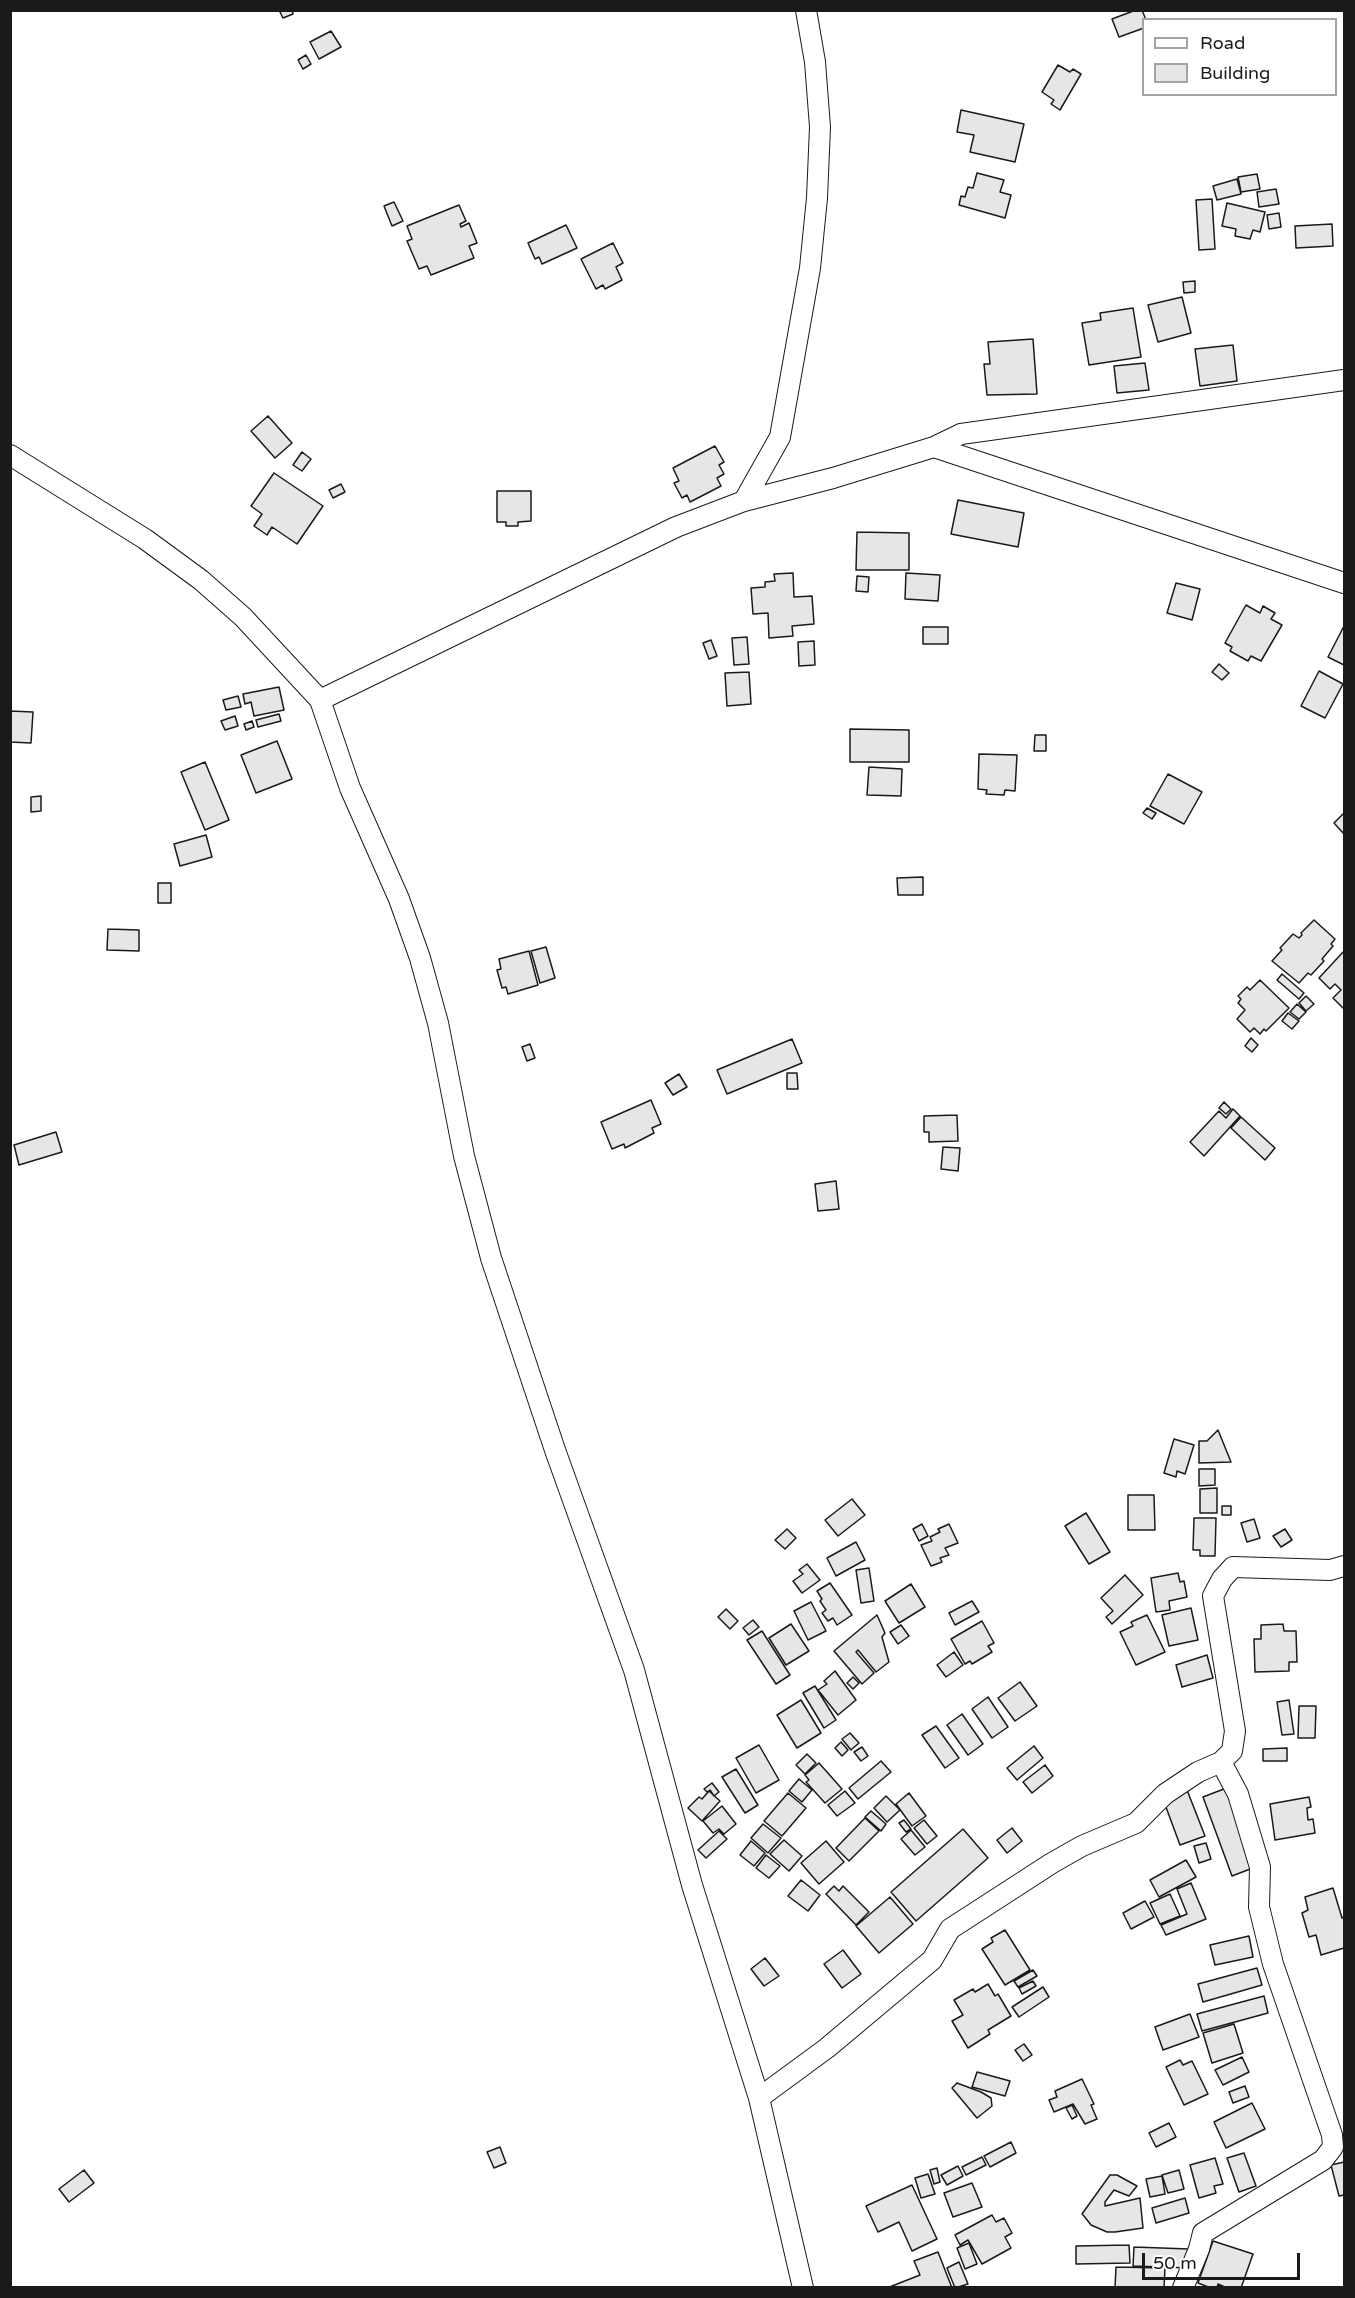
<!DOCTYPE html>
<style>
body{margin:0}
#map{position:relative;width:1355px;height:2298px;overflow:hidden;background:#fff;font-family:"Varela Round",sans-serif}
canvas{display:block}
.frame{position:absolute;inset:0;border:12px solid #1a1a1a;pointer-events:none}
.legend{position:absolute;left:1142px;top:18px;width:195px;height:78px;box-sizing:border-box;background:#fff;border:2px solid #a3a3a3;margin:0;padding:8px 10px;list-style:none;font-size:18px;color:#1a1a1a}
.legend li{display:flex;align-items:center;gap:12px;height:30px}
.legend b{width:30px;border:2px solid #a3a3a3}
.scale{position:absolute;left:1142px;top:2253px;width:158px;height:27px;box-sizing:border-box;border:3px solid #1a1a1a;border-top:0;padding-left:8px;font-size:18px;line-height:21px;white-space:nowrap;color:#1a1a1a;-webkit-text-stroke:4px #fff;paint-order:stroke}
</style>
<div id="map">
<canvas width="1355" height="2298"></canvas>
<div class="frame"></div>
<ul class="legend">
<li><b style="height:8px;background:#fff"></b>Road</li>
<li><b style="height:16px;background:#e6e6e6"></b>Building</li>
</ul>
<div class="scale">50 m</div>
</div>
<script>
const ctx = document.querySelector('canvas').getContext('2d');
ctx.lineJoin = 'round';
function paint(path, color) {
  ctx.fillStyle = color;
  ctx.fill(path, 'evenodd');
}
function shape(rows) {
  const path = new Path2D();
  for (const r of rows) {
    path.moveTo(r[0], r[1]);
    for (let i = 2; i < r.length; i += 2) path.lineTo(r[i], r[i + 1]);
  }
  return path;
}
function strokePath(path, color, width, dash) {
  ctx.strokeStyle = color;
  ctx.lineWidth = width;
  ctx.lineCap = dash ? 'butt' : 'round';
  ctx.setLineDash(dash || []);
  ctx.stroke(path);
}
const building = shape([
 [279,10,292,10,293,14,283,18,279,10],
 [1136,10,1142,10,1146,20,1144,20,1144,28,1119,37,1112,19,1136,10],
 [331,31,341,47,319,59,310,42,331,31],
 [306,55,311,64,303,69,298,60,306,55],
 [1058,65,1070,72,1073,69,1081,74,1060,110,1051,104,1054,100,1042,92,1058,65],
 [961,110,1024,124,1015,162,970,152,974,135,957,132,961,110],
 [977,173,1004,180,1000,192,1011,195,1005,218,959,205,961,196,965,197,968,187,973,188,977,173],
 [1257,174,1260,189,1241,192,1238,177,1257,174],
 [1237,179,1241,194,1217,200,1213,186,1237,179],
 [1276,189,1279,204,1259,207,1257,192,1276,189],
 [1212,199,1215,249,1199,250,1196,200,1212,199],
 [394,202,403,221,392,226,384,206,394,202],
 [1227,203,1265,212,1260,232,1253,230,1250,239,1235,236,1236,229,1222,226,1227,203],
 [459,205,466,221,460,224,461,227,469,223,477,243,469,246,474,258,431,275,427,266,419,269,407,241,412,239,407,226,459,205],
 [1279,213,1281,227,1269,229,1267,215,1279,213],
 [1332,224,1333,246,1296,248,1295,226,1332,224],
 [566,225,577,248,542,264,539,257,535,259,528,243,566,225],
 [613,243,623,263,616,267,622,280,605,289,603,285,596,289,581,259,613,243],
 [1195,281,1195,292,1184,293,1183,282,1195,281],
 [1182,297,1191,333,1158,342,1148,305,1182,297],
 [1133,308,1141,357,1089,365,1082,323,1101,320,1100,313,1133,308],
 [1033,339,1037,394,987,395,984,364,990,364,988,342,1033,339],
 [1233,345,1237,381,1200,386,1195,349,1233,345],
 [1145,363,1149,390,1117,393,1114,366,1145,363],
 [268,416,292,443,275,458,251,431,268,416],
 [715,446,724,462,719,465,724,474,717,478,721,486,690,502,687,495,682,498,674,483,679,481,673,468,715,446],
 [302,452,311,459,302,471,293,465,302,452],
 [274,473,323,506,297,544,272,527,267,535,254,526,262,514,251,506,274,473],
 [341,484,345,492,333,498,329,490,341,484],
 [497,491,531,491,531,521,518,522,518,526,506,526,506,522,497,522,497,491],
 [958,500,1024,513,1018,547,951,534,958,500],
 [857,532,909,533,909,570,856,570,857,532],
 [793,573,794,597,812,596,814,624,792,626,793,636,769,638,768,613,753,614,751,588,765,587,765,582,775,581,774,574,793,573],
 [906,573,940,575,938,601,905,599,906,573],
 [857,576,869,577,868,592,856,591,857,576],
 [1176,583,1200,589,1192,620,1167,613,1176,583],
 [1246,605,1260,613,1263,606,1275,613,1271,619,1282,625,1261,661,1251,656,1248,661,1230,651,1232,647,1225,643,1246,605],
 [1344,626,1344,665,1328,657,1344,626],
 [923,627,948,627,948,644,923,644,923,627],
 [747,637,749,664,734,665,732,638,747,637],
 [711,640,717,656,709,659,703,643,711,640],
 [814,641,815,665,799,666,798,642,814,641],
 [1219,664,1229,673,1222,680,1212,672,1219,664],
 [1319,671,1343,684,1325,718,1301,706,1319,671],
 [749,672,751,704,727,706,725,673,749,672],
 [279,687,284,710,254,716,251,702,245,704,243,694,279,687],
 [238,696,241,707,226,710,223,700,238,696],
 [10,711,33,712,31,743,10,742,10,711],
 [279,714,281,721,258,727,256,720,279,714],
 [235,716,238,726,225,730,221,721,235,716],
 [252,721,254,727,246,730,244,724,252,721],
 [850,729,909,730,909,762,850,762,850,729],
 [1035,735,1046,735,1046,751,1034,751,1035,735],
 [277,741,292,779,256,793,241,755,277,741],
 [979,754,1017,755,1015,791,1005,790,1004,795,986,794,987,790,978,789,979,754],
 [205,762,229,820,205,830,181,772,205,762],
 [869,767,902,769,901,796,867,795,869,767],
 [1168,774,1202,792,1184,824,1150,806,1168,774],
 [41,796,41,811,31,812,31,797,41,796],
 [1147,808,1156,813,1152,819,1143,813,1147,808],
 [1344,813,1344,834,1334,823,1344,813],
 [206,835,212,857,180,866,174,844,206,835],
 [923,877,923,895,898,895,897,878,923,877],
 [158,883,171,883,171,903,158,903,158,883],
 [1314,920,1335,939,1331,944,1333,946,1322,959,1324,961,1311,975,1308,973,1299,983,1272,961,1282,950,1280,948,1293,934,1299,938,1302,935,1301,933,1314,920],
 [108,929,139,930,139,951,107,950,108,929],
 [546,947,555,978,540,983,531,951,546,947],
 [529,951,538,985,508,994,506,987,502,988,497,970,501,969,499,959,529,951],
 [1344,951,1344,1009,1333,998,1341,990,1335,984,1330,989,1319,978,1344,951],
 [1282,974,1304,993,1299,999,1277,980,1282,974],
 [1260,980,1289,1008,1266,1031,1264,1029,1260,1034,1254,1028,1250,1032,1237,1019,1245,1010,1238,1003,1241,999,1238,996,1247,987,1250,990,1260,980],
 [1306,996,1314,1004,1306,1011,1299,1003,1306,996],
 [1297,1004,1306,1012,1299,1019,1290,1012,1297,1004],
 [1288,1013,1299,1021,1292,1029,1282,1021,1288,1013],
 [1251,1038,1258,1045,1252,1052,1245,1046,1251,1038],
 [792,1039,802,1063,727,1094,717,1070,792,1039],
 [530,1044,535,1058,527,1061,522,1047,530,1044],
 [787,1073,797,1073,798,1089,787,1089,787,1073],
 [679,1074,687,1087,673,1095,665,1083,679,1074],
 [651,1100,661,1124,652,1128,654,1133,625,1148,624,1144,612,1149,601,1122,651,1100],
 [1224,1102,1231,1109,1226,1114,1219,1108,1224,1102],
 [1233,1109,1240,1116,1204,1156,1190,1142,1219,1111,1226,1118,1233,1109],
 [957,1115,958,1141,929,1142,929,1132,924,1132,924,1116,957,1115],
 [1241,1117,1275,1148,1265,1160,1231,1128,1241,1117],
 [56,1132,62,1152,19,1165,14,1145,56,1132],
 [943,1147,960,1148,958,1171,941,1169,943,1147],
 [836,1181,839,1209,818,1211,815,1184,836,1181],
 [1218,1430,1231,1462,1199,1463,1199,1441,1207,1441,1218,1430],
 [1174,1439,1194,1445,1185,1474,1177,1471,1176,1477,1164,1473,1174,1439],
 [1199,1469,1215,1469,1215,1485,1199,1486,1199,1469],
 [1217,1488,1217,1513,1200,1513,1200,1489,1217,1488],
 [1128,1495,1154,1495,1155,1530,1128,1530,1128,1495],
 [852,1499,865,1515,838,1536,825,1520,852,1499],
 [1222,1506,1231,1506,1231,1515,1222,1515,1222,1506],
 [1086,1513,1110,1552,1089,1564,1065,1526,1086,1513],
 [1194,1518,1216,1518,1215,1556,1200,1556,1200,1550,1193,1550,1194,1518],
 [1254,1519,1260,1538,1247,1542,1241,1523,1254,1519],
 [922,1524,928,1536,919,1541,913,1529,922,1524],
 [949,1524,958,1543,945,1548,949,1555,940,1558,942,1562,931,1566,921,1545,932,1541,930,1537,940,1532,938,1529,949,1524],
 [787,1529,796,1538,785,1549,775,1540,787,1529],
 [1285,1529,1292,1540,1281,1547,1273,1536,1285,1529],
 [856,1542,865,1560,836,1576,827,1558,856,1542],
 [807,1564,820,1580,802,1593,793,1581,803,1574,799,1570,807,1564],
 [869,1568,874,1601,861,1603,856,1570,869,1568],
 [1178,1573,1180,1582,1184,1581,1187,1597,1169,1601,1170,1610,1156,1612,1151,1578,1178,1573],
 [1125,1575,1143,1595,1112,1624,1106,1617,1113,1611,1101,1598,1125,1575],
 [830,1583,852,1615,837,1625,833,1618,828,1621,822,1613,826,1610,820,1601,822,1599,817,1591,830,1583],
 [911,1584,925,1607,899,1623,885,1601,911,1584],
 [972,1601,979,1612,955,1625,949,1613,972,1601],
 [811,1602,826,1631,808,1640,794,1611,811,1602],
 [1191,1608,1198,1640,1169,1646,1162,1615,1191,1608],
 [726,1609,738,1621,730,1629,718,1617,726,1609],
 [877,1615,885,1633,882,1637,889,1662,876,1672,858,1650,856,1652,874,1673,862,1684,834,1651,877,1615],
 [1147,1615,1165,1652,1136,1665,1120,1632,1133,1626,1131,1622,1147,1615],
 [753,1620,759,1627,749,1635,743,1628,753,1620],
 [982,1621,994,1643,988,1646,992,1652,972,1664,970,1661,965,1664,951,1639,982,1621],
 [791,1624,809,1651,786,1665,769,1638,791,1624],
 [1283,1624,1284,1631,1296,1631,1297,1662,1289,1662,1289,1671,1255,1672,1254,1639,1261,1639,1261,1625,1283,1624],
 [901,1625,909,1636,898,1644,890,1632,901,1625],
 [762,1631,790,1675,776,1684,747,1640,762,1631],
 [954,1652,963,1665,946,1677,937,1665,954,1652],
 [1207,1655,1213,1678,1182,1687,1176,1665,1207,1655],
 [835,1671,856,1700,838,1715,818,1690,827,1684,824,1681,835,1671],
 [853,1677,859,1683,853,1689,847,1683,853,1677],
 [1020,1682,1037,1706,1015,1721,998,1698,1020,1682],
 [815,1686,836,1720,824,1728,803,1693,815,1686],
 [988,1697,1008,1727,992,1738,972,1709,988,1697],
 [801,1700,821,1733,797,1748,777,1715,801,1700],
 [1289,1700,1294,1734,1282,1735,1277,1702,1289,1700],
 [1299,1706,1316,1706,1315,1738,1298,1738,1299,1706],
 [962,1714,983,1744,968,1755,947,1725,962,1714],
 [936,1726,959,1758,945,1768,922,1735,936,1726],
 [850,1733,859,1743,851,1750,842,1739,850,1733],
 [841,1742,848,1750,842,1756,835,1748,841,1742],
 [759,1745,779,1780,756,1793,736,1758,759,1745],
 [1034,1746,1043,1758,1017,1780,1007,1768,1034,1746],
 [862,1747,868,1756,861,1761,854,1752,862,1747],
 [1287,1748,1287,1761,1263,1761,1263,1749,1287,1748],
 [807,1754,816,1763,805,1774,796,1765,807,1754],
 [881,1761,891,1772,858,1799,849,1788,881,1761],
 [819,1763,842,1789,825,1803,806,1782,809,1780,805,1775,819,1763],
 [1045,1765,1053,1776,1032,1793,1023,1782,1045,1765],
 [736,1769,758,1805,745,1813,722,1777,736,1769],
 [799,1779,812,1790,802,1802,789,1791,799,1779],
 [712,1783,719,1792,714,1796,710,1790,707,1792,704,1789,712,1783],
 [1229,1787,1258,1866,1232,1876,1203,1797,1229,1787],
 [1187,1790,1205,1836,1180,1845,1163,1799,1187,1790],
 [709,1791,720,1801,702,1821,688,1808,699,1797,702,1799,709,1791],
 [845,1791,855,1803,837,1816,828,1805,845,1791],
 [788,1793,806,1808,782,1836,764,1821,788,1793],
 [909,1793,926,1816,912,1826,896,1804,909,1793],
 [886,1796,900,1810,887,1822,874,1808,886,1796],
 [1309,1797,1311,1807,1307,1808,1308,1820,1313,1819,1315,1833,1275,1840,1270,1804,1309,1797],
 [722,1806,736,1824,724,1834,719,1829,713,1833,703,1821,722,1806],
 [871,1811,886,1824,881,1831,865,1817,871,1811],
 [865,1818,879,1831,849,1861,836,1848,865,1818],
 [904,1820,911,1829,906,1832,899,1823,904,1820],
 [924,1820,937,1836,927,1844,914,1828,924,1820],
 [763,1824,781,1838,768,1853,751,1838,763,1824],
 [1012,1828,1022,1841,1007,1853,997,1840,1012,1828],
 [963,1829,988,1858,916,1921,891,1892,963,1829],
 [911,1830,925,1847,915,1855,901,1839,911,1830],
 [719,1831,727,1839,706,1858,698,1850,719,1831],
 [784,1840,802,1856,789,1871,770,1854,784,1840],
 [751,1841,765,1853,754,1866,740,1855,751,1841],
 [826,1841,844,1862,819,1884,801,1863,826,1841],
 [1206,1843,1211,1859,1199,1863,1194,1846,1206,1843],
 [766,1855,780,1866,769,1878,756,1868,766,1855],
 [1186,1860,1196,1877,1159,1897,1150,1880,1186,1860],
 [801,1880,820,1895,808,1911,788,1896,801,1880],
 [1191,1883,1206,1919,1166,1935,1161,1925,1187,1914,1177,1889,1191,1883],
 [834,1886,839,1891,843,1886,869,1912,856,1925,826,1894,834,1886],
 [1333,1888,1342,1918,1344,1917,1344,1948,1321,1955,1316,1935,1309,1937,1302,1913,1308,1910,1305,1897,1333,1888],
 [1170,1894,1180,1916,1160,1924,1150,1903,1170,1894],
 [890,1897,913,1924,879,1953,856,1926,890,1897],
 [1145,1901,1154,1917,1131,1929,1123,1913,1145,1901],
 [1005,1930,1030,1970,1005,1985,982,1949,993,1942,991,1938,1005,1930],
 [1249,1936,1253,1957,1215,1965,1210,1945,1249,1936],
 [843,1950,861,1974,842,1988,824,1964,843,1950],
 [765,1958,779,1976,764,1986,751,1969,765,1958],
 [1257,1968,1262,1985,1203,2002,1198,1984,1257,1968],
 [1033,1970,1037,1976,1018,1987,1014,1981,1033,1970],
 [1033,1981,1036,1986,1022,1994,1019,1988,1033,1981],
 [988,1984,995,1996,998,1994,1011,2016,988,2030,990,2034,968,2048,952,2021,963,2015,954,2000,973,1989,975,1992,988,1984],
 [1043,1987,1049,1997,1019,2017,1012,2007,1043,1987],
 [1264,1996,1268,2013,1202,2031,1197,2014,1264,1996],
 [1190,2014,1199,2037,1163,2050,1155,2027,1190,2014],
 [1234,2024,1243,2053,1212,2063,1203,2033,1234,2024],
 [1024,2044,1032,2055,1023,2061,1015,2050,1024,2044],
 [1242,2057,1249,2072,1223,2085,1215,2070,1242,2057],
 [1180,2060,1183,2065,1192,2061,1208,2094,1184,2105,1166,2067,1180,2060],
 [977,2072,1010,2081,1005,2096,972,2087,977,2072],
 [1082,2079,1094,2104,1091,2105,1097,2119,1085,2124,1073,2104,1054,2112,1049,2100,1057,2097,1055,2091,1082,2079],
 [957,2083,981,2092,991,2098,992,2106,977,2118,952,2088,957,2083],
 [1245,2086,1249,2097,1233,2103,1229,2092,1245,2086],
 [1252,2103,1265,2129,1226,2148,1214,2122,1252,2103],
 [1072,2105,1077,2116,1072,2119,1066,2108,1072,2105],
 [1169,2123,1176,2137,1156,2147,1149,2133,1169,2123],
 [1011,2142,1016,2153,990,2167,984,2156,1011,2142],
 [500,2147,506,2163,494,2168,487,2152,500,2147],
 [1244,2153,1256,2186,1239,2192,1227,2158,1244,2153],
 [982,2157,986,2165,966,2175,962,2167,982,2157],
 [1215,2158,1223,2184,1214,2186,1216,2193,1199,2198,1190,2165,1215,2158],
 [1344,2162,1344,2195,1339,2196,1331,2165,1344,2162],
 [958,2166,963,2176,947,2185,941,2175,958,2166],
 [937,2168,940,2182,934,2184,930,2170,937,2168],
 [84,2170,94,2183,69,2202,59,2189,84,2170],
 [1179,2170,1184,2189,1168,2193,1162,2175,1179,2170],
 [928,2174,935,2194,921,2198,915,2178,928,2174],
 [1110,2175,1117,2175,1137,2186,1129,2196,1114,2190,1105,2202,1105,2206,1140,2198,1143,2228,1115,2232,1107,2232,1091,2225,1084,2216,1082,2214,1110,2175],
 [1162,2176,1165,2194,1150,2197,1146,2179,1162,2176],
 [972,2183,982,2207,953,2217,944,2193,972,2183],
 [912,2185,937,2239,912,2251,899,2222,878,2232,866,2206,912,2185],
 [1185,2198,1189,2213,1156,2223,1152,2208,1185,2198],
 [992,2215,996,2222,1004,2218,1012,2233,1005,2237,1011,2248,982,2264,968,2240,960,2245,955,2235,992,2215],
 [1213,2241,1253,2254,1241,2288,1227,2288,1218,2284,1217,2288,1211,2288,1198,2283,1213,2241],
 [969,2243,977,2264,965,2269,957,2248,969,2243],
 [1129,2245,1130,2263,1076,2264,1076,2246,1129,2245],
 [1134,2247,1189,2249,1189,2268,1133,2266,1134,2247],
 [938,2252,952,2288,887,2288,920,2275,914,2261,938,2252],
 [959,2262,968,2284,955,2288,947,2268,959,2262],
 [1116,2267,1165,2268,1164,2288,1115,2288,1116,2267]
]);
const minor = shape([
 [934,447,961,434,1344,380],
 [10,455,145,539,201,580,243,617,320,700],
 [744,501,833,478,934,447,1344,583],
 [759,2098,827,2048,932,1960,950,1929,1052,1863,1082,1846,1136,1823,1165,1794,1198,1772,1221,1762,1232,1751,1235,1731,1213,1596,1222,1579,1233,1567,1330,1570,1344,1566],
 [803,2288,759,2098,692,1885,634,1670,555,1450,491,1258,464,1156,438,1023,420,958,399,899,350,788,320,700,676,527,744,501,780,437,810,268,817,198,820,127,815,62,806,10],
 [1183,2288,1199,2249,1203,2233,1323,2160,1333,2147,1332,2135,1273,1964,1259,1907,1260,1867,1238,1794,1221,1762]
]);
paint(building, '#e6e6e6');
strokePath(building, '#1a1a1a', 1.5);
strokePath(minor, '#1a1a1a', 22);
strokePath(minor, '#fff', 20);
</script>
